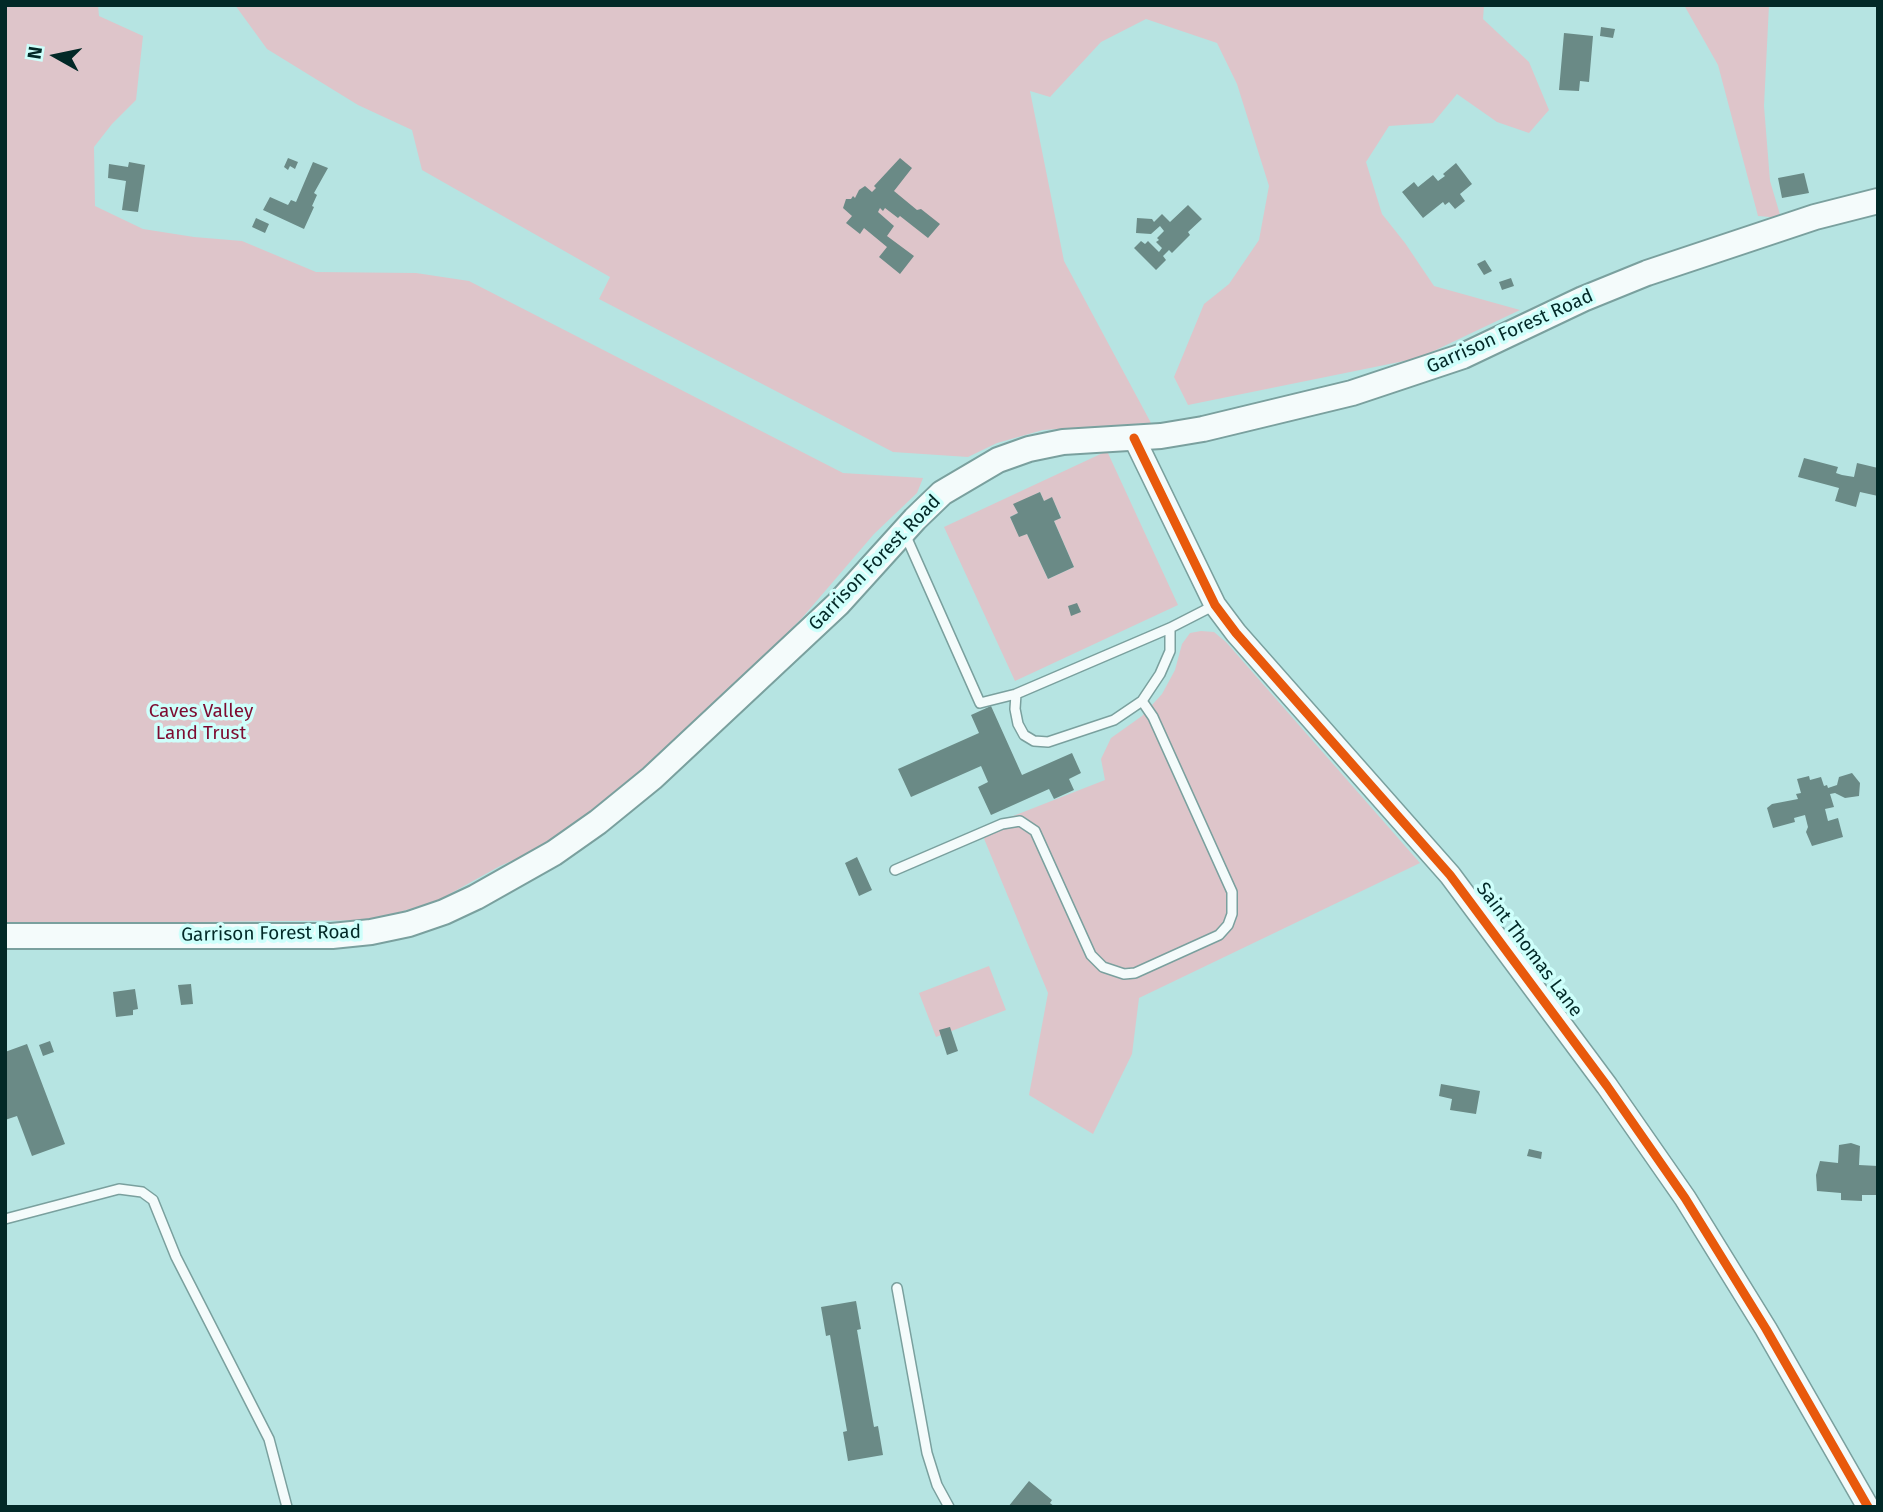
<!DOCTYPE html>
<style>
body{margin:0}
#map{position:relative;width:1883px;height:1512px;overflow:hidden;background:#b6e4e2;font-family:"Fira Sans",sans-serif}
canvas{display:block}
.frame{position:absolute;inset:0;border:7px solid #022927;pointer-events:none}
.north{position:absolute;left:21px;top:21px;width:70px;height:70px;-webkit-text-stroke:5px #cefffb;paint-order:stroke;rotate:279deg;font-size:19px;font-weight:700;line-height:28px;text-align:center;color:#022927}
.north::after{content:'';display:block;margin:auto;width:24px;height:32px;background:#022927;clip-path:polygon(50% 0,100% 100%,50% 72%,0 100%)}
</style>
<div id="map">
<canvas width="1883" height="1512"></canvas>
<div class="frame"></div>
<div class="north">N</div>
</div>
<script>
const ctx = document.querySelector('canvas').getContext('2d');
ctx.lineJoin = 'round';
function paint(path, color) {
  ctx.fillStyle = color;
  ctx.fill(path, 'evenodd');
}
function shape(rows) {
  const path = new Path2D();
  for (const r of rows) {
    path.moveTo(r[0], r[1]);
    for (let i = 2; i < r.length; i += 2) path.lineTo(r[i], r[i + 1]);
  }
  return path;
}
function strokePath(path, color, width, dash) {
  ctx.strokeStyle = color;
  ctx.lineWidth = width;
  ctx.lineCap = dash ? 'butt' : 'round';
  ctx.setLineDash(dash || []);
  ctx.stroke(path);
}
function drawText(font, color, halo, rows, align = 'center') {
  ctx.font = font + ' "Fira Sans",sans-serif';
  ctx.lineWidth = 7;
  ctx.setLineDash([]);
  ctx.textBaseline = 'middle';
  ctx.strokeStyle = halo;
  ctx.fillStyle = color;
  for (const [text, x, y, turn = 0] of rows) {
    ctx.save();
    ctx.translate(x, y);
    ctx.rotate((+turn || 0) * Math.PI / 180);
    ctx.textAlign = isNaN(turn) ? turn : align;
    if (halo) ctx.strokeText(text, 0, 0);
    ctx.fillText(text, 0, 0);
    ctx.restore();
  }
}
const green = shape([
 [5,5,98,5,99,16,143,36,136,100,112,124,94,147,95,206,143,229,194,237,242,241,316,272,416,273,469,281,843,473,923,478,917,493,874,534,802,618,650,770,532,852,500,866,437,901,403,911,384,920,5,924],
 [235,5,1484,5,1483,19,1529,62,1549,110,1529,133,1497,122,1457,94,1433,123,1389,126,1366,162,1382,214,1405,243,1434,286,1520,310,1419,358,1188,405,1174,377,1204,304,1229,284,1259,240,1269,186,1237,84,1217,43,1146,19,1101,42,1050,97,1030,91,1064,261,1151,423,1043,430,997,443,968,457,893,452,599,299,610,277,422,170,412,130,358,105,267,49],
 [1684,5,1769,5,1764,106,1770,181,1781,218,1758,216,1718,65],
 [1107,451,1178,605,1015,681,944,527],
 [1040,492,1044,501,1052,498,1061,517,1054,521,1074,567,1048,579,1027,534,1019,536,1010,517,1018,513,1014,505],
 [1201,631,1214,632,1226,642,1420,863,1139,998,1132,1054,1093,1134,1029,1095,1048,993,980,829,1105,780,1101,759,1111,738,1142,716,1162,694,1175,670,1182,644,1190,633],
 [989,966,1006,1010,936,1037,919,993]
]);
const building = shape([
 [1601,27,1615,29,1613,38,1600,36],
 [1564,33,1593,36,1589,82,1580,81,1579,91,1559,90],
 [288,158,298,162,295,169,290,166,288,170,284,167],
 [900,158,912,168,894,191,917,210,921,209,940,224,928,238,900,216,898,218,885,208,883,211,880,208,878,212,894,226,887,236,914,256,900,274,879,257,887,247,864,228,860,234,846,223,852,216,843,208,846,199,851,199,853,196,855,198,859,190,865,186,872,192,876,188,874,186],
 [129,162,145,165,138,212,122,210,126,181,108,178,109,164,128,167],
 [313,162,328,168,314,193,317,195,312,206,314,207,304,229,263,210,270,197,288,205,291,200,296,202],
 [1456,163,1472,184,1460,194,1465,201,1455,209,1449,202,1445,205,1443,202,1423,218,1402,192,1414,182,1418,187,1433,175,1438,181,1445,176,1443,174],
 [1804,173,1809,193,1782,198,1778,178],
 [1188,205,1202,219,1188,232,1190,235,1172,253,1169,250,1163,256,1166,260,1156,270,1134,248,1141,241,1145,244,1148,241,1159,252,1162,248,1156,242,1159,240,1157,238,1164,231,1160,226,1151,234,1136,233,1137,218,1152,219,1154,222,1162,214,1170,222],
 [256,218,269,224,265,233,252,227],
 [1485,260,1492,271,1484,275,1477,264],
 [1511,278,1514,286,1502,290,1499,282],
 [1804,458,1838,467,1836,473,1842,475,1854,477,1857,463,1878,468,1878,496,1860,492,1856,507,1835,501,1839,488,1798,477],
 [1040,492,1044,501,1052,497,1061,518,1054,521,1074,567,1048,579,1027,534,1019,537,1010,517,1018,513,1013,504],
 [1077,603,1081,612,1071,616,1068,606],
 [991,706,1022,775,1072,753,1081,773,1069,779,1074,790,1054,799,1049,789,991,815,978,787,988,782,981,766,911,797,898,769,979,733,971,715],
 [1852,773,1860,783,1859,796,1845,798,1835,793,1830,794,1834,807,1825,809,1828,821,1838,818,1843,837,1812,846,1806,832,1808,827,1805,815,1794,818,1795,822,1773,828,1767,808,1772,804,1798,799,1796,794,1801,793,1797,779,1809,776,1810,780,1821,777,1824,786,1827,785,1828,788,1837,785,1839,777],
 [857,857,872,890,859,896,845,863],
 [191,984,193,1004,181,1005,178,985],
 [135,989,138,1009,133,1010,133,1015,116,1017,113,992],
 [950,1027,958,1051,947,1055,939,1030],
 [50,1041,54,1052,43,1056,39,1045],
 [27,1044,65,1144,32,1156,17,1116,5,1120,5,1052],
 [1441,1084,1480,1091,1476,1114,1450,1110,1452,1099,1439,1096],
 [1851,1143,1860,1146,1859,1165,1878,1166,1878,1195,1862,1195,1862,1201,1841,1200,1841,1193,1817,1191,1816,1175,1820,1161,1838,1163,1839,1145],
 [1529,1149,1542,1152,1541,1159,1527,1156],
 [856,1301,861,1329,857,1330,874,1427,878,1426,883,1455,848,1461,843,1432,847,1431,830,1335,826,1336,821,1307],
 [1029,1481,1052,1500,1050,1503,1055,1507,1008,1507]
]);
const service = shape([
 [905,534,980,703,1016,694],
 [1170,628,1170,651,1160,674,1142,701,1114,720,1048,742,1034,741,1024,735,1018,724,1015,709,1016,694,1170,628,1213,606],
 [895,870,1002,824,1020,821,1035,831,1091,955,1103,967,1124,974,1135,973,1219,935,1228,925,1232,914,1232,892,1153,717,1142,701],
 [5,1219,119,1189,142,1192,153,1200,176,1257,269,1439,287,1507],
 [897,1288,927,1453,937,1485,949,1507]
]);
const tertiary = shape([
 [1134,438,1215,605,1236,633,1450,875,1607,1086,1685,1198,1766,1329,1868,1507]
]);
const secondary = shape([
 [5,936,332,936,371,932,409,924,444,912,476,897,554,853,598,822,652,778,838,604,915,519,942,493,998,460,1029,449,1063,442,1161,436,1203,429,1352,393,1463,356,1583,299,1647,273,1815,217,1878,201]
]);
const cycleway = shape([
 [1134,438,1215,605,1236,633,1450,875,1607,1086,1685,1198,1766,1329,1868,1507]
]);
const streetNames = [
 ["Garrison Forest Road",1510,332,-24],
 ["Garrison Forest Road",875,563,-46],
 ["Garrison Forest Road",271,934,-1],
 ["Saint Thomas Lane",1529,950,53]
];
const parkNames = [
 ["Caves Valley",201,712],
 ["Land Trust",201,734]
];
paint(green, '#dec5ca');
paint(building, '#6a8a86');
strokePath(service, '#7aa09e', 12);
strokePath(tertiary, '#7aa09e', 24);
strokePath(secondary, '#7aa09e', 28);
strokePath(service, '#f4fbfb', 9);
strokePath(tertiary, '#f4fbfb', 21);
strokePath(secondary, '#f4fbfb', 24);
strokePath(cycleway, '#e8590c', 9);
drawText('19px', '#022927', '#cefffb', streetNames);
drawText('19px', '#7e0b30', '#cefffb', parkNames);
</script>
